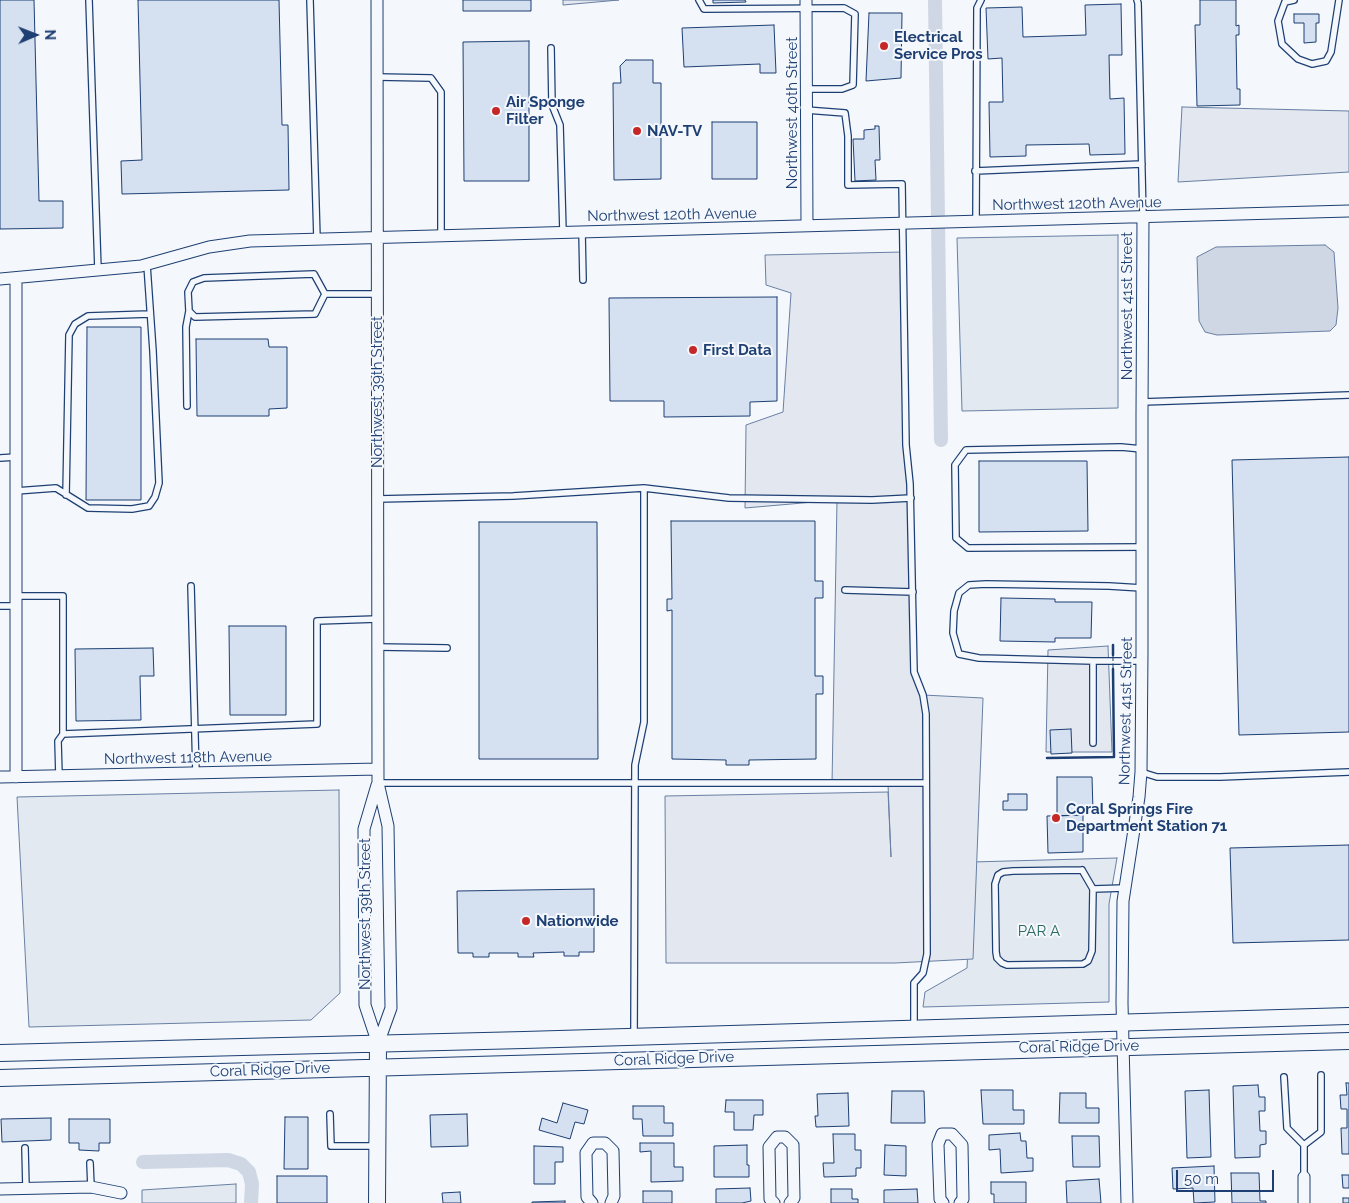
<!DOCTYPE html>
<style>
body{margin:0}
#map{position:relative;width:1349px;height:1203px;overflow:hidden;background:#f4f7fb;font-family:Raleway,sans-serif}
canvas{display:block}
.north{position:absolute;left:10px;top:10px;width:50px;height:50px;-webkit-text-stroke:4px #f4f7fb;paint-order:stroke;rotate:89deg;font-size:14px;font-weight:700;line-height:20px;text-align:center;color:#1d3f73}
.north::after{content:'';display:block;margin:auto;width:18px;height:22px;background:#1d3f73;clip-path:polygon(50% 0,100% 100%,50% 72%,0 100%)}
.scale{position:absolute;left:1176px;top:1170px;width:98px;height:22px;box-sizing:border-box;border:2px solid #1d3f73;border-top:0;padding-left:6px;font-size:15px;line-height:18px;white-space:nowrap;color:#1d3f73;-webkit-text-stroke:4px #f4f7fb;paint-order:stroke}
</style>
<div id="map">
<canvas width="1349" height="1203"></canvas>
<div class="north">N</div>
<div class="scale">50 m</div>
</div>
<script>
const ctx = document.querySelector('canvas').getContext('2d');
ctx.lineJoin = 'round';
function paint(path, color) {
  ctx.fillStyle = color;
  ctx.fill(path, 'evenodd');
}
function shape(rows) {
  const path = new Path2D();
  for (const r of rows) {
    path.moveTo(r[0], r[1]);
    for (let i = 2; i < r.length; i += 2) path.lineTo(r[i], r[i + 1]);
  }
  return path;
}
function strokePath(path, color, width, dash) {
  ctx.strokeStyle = color;
  ctx.lineWidth = width;
  ctx.lineCap = dash ? 'butt' : 'round';
  ctx.setLineDash(dash || []);
  ctx.stroke(path);
}
function drawText(font, color, halo, rows, align = 'center') {
  ctx.font = font + ' Raleway,sans-serif';
  ctx.lineWidth = 4;
  ctx.setLineDash([]);
  ctx.textBaseline = 'middle';
  ctx.strokeStyle = halo;
  ctx.fillStyle = color;
  for (const [text, x, y, turn = 0] of rows) {
    ctx.save();
    ctx.translate(x, y);
    ctx.rotate((+turn || 0) * Math.PI / 180);
    ctx.textAlign = isNaN(turn) ? turn : align;
    if (halo) ctx.strokeText(text, 0, 0);
    ctx.fillText(text, 0, 0);
    ctx.restore();
  }
}
const green = shape([
 [1118,235,1118,408,962,411,957,238,1118,235],
 [339,790,340,993,311,1020,29,1027,17,797,339,790],
 [1117,858,1109,904,1109,1002,923,1007,925,992,967,968,972,862,1117,858],
 [236,1184,236,1203,142,1203,142,1190,236,1184]
]);
const parking = shape([
 [563,0,619,0,563,5,563,0],
 [1182,107,1349,111,1349,172,1178,182,1182,107],
 [903,252,914,672,923,695,983,698,973,959,895,963,666,963,665,796,888,792,891,857,888,784,832,784,837,500,745,508,746,425,783,412,791,293,766,285,765,255,903,252],
 [1108,646,1112,752,1046,752,1048,650,1108,646]
]);
const water = shape([
 [1325,245,1334,252,1338,308,1336,325,1330,331,1217,335,1205,332,1199,321,1197,257,1216,247,1325,245]
]);
const canal = shape([
 [935,0,941,440],
 [143,1162,228,1160,241,1164,249,1172,252,1184,251,1203]
]);
const building = shape([
 [0,0,34,0,39,201,63,201,63,228,0,229,0,0],
 [138,0,279,0,282,125,288,125,289,190,122,194,121,161,142,160,138,0],
 [463,0,531,0,531,11,463,11,463,0],
 [713,0,745,0,746,2,713,3,713,0],
 [1200,0,1236,0,1236,26,1239,25,1239,35,1236,35,1237,89,1240,89,1240,105,1197,106,1195,25,1200,25,1200,0],
 [1121,4,1122,55,1109,55,1110,99,1124,98,1125,154,1090,155,1089,144,1026,145,1026,156,990,157,989,102,1003,102,1002,58,988,59,986,8,1022,7,1023,37,1086,35,1085,5,1121,4],
 [869,13,902,13,901,78,866,81,869,13],
 [1294,14,1319,14,1319,23,1316,23,1316,42,1304,43,1304,23,1294,23,1294,14],
 [774,25,776,73,760,73,760,64,684,67,682,28,774,25],
 [529,41,529,181,464,181,463,42,529,41],
 [626,60,653,60,653,83,661,83,661,179,614,180,613,83,621,83,620,66,626,60],
 [712,122,757,122,757,179,712,179,712,122],
 [875,126,879,126,880,160,875,160,876,180,855,181,853,139,864,139,864,130,875,129,875,126],
 [777,297,777,401,750,402,750,416,664,417,664,401,610,401,609,298,777,297],
 [87,327,141,327,141,500,86,500,87,327],
 [196,339,268,339,269,347,287,347,287,408,269,409,269,416,197,416,196,339],
 [1349,457,1349,732,1239,735,1232,460,1349,457],
 [979,461,1087,461,1088,531,979,532,979,461],
 [671,521,815,521,815,581,823,581,823,598,815,598,815,676,823,676,823,694,816,694,816,759,749,760,749,765,726,765,726,760,672,759,672,610,667,611,667,599,672,599,671,521],
 [479,522,597,522,598,759,479,759,479,522],
 [1001,598,1055,599,1055,602,1092,602,1091,638,1055,638,1055,642,1000,641,1001,598],
 [229,626,286,626,286,715,230,715,229,626],
 [153,648,154,676,140,676,141,720,76,721,75,649,153,648],
 [1071,729,1072,753,1051,754,1050,730,1071,729],
 [1057,777,1092,777,1093,811,1081,811,1081,815,1057,816,1057,777],
 [1008,794,1027,794,1027,810,1003,810,1003,801,1008,801,1008,794],
 [1083,815,1083,852,1048,853,1047,816,1083,815],
 [1349,845,1349,940,1233,943,1230,848,1349,845],
 [594,889,594,952,579,952,579,956,564,956,564,952,533,953,534,957,518,957,518,953,489,953,489,957,473,957,473,953,458,953,457,891,594,889],
 [1346,1083,1349,1083,1349,1154,1342,1154,1341,1128,1347,1128,1347,1109,1341,1109,1340,1095,1347,1095,1346,1083],
 [1258,1085,1259,1097,1265,1097,1265,1111,1259,1111,1260,1131,1266,1131,1266,1144,1260,1145,1260,1157,1235,1158,1233,1086,1258,1085],
 [981,1090,1013,1090,1013,1110,1024,1110,1024,1124,983,1124,981,1090],
 [1209,1090,1211,1157,1187,1158,1185,1091,1209,1090],
 [892,1091,924,1091,925,1123,891,1123,892,1091],
 [848,1093,849,1126,816,1127,815,1116,818,1116,817,1094,848,1093],
 [1060,1093,1086,1093,1086,1108,1099,1108,1099,1123,1059,1123,1060,1093],
 [726,1100,763,1100,763,1115,754,1115,753,1130,734,1130,734,1112,725,1112,726,1100],
 [563,1103,588,1110,584,1124,575,1122,570,1139,539,1130,542,1118,557,1123,563,1103],
 [633,1106,664,1106,664,1123,673,1123,673,1136,643,1136,642,1119,633,1119,633,1106],
 [467,1114,468,1146,431,1147,430,1115,467,1114],
 [285,1117,308,1117,308,1169,284,1169,285,1117],
 [51,1118,51,1140,2,1142,1,1119,51,1118],
 [69,1119,110,1119,110,1143,99,1143,99,1151,79,1150,79,1143,69,1143,69,1119],
 [1020,1133,1021,1141,1026,1141,1027,1158,1033,1158,1033,1171,1001,1173,1000,1149,989,1150,989,1135,1020,1133],
 [833,1134,855,1134,855,1150,861,1150,861,1168,856,1168,856,1176,824,1177,823,1163,834,1163,833,1134],
 [1072,1136,1099,1136,1100,1167,1073,1167,1072,1136],
 [640,1143,674,1143,674,1167,683,1167,683,1181,651,1182,651,1151,640,1152,640,1143],
 [747,1145,747,1165,749,1165,749,1177,714,1177,714,1146,747,1145],
 [885,1145,906,1146,906,1176,884,1175,885,1145],
 [534,1146,563,1147,563,1162,555,1162,555,1184,534,1184,534,1146],
 [1214,1166,1215,1202,1194,1203,1193,1188,1173,1189,1172,1168,1214,1166],
 [1231,1173,1259,1173,1260,1201,1266,1201,1266,1203,1232,1203,1231,1173],
 [1342,1175,1349,1175,1349,1188,1343,1188,1342,1175],
 [277,1176,327,1176,327,1203,277,1203,277,1176],
 [1099,1179,1101,1203,1067,1203,1066,1181,1099,1179],
 [991,1182,1026,1182,1026,1203,994,1203,994,1194,991,1194,991,1182],
 [750,1188,751,1201,742,1203,716,1203,716,1189,750,1188],
 [831,1189,852,1189,852,1199,858,1199,858,1203,831,1203,831,1189],
 [917,1189,918,1203,884,1203,884,1190,917,1189],
 [643,1191,672,1191,672,1203,643,1203,643,1191],
 [460,1192,461,1203,443,1203,442,1193,460,1192],
 [1343,1198,1349,1198,1349,1203,1343,1203,1343,1198],
 [565,1201,565,1203,532,1203,532,1202,565,1201]
]);
const lane = shape([
 [89,0,98,270],
 [310,0,317,239],
 [699,0,704,9,844,8,855,14,853,85,842,89,807,89],
 [1137,0,1138,3,1143,217],
 [1294,0,1285,2,1278,21,1282,44,1298,59,1312,64,1326,61,1331,52,1339,0],
 [551,48,552,105,560,125,563,232],
 [377,77,431,78,441,92,441,235],
 [806,110,845,113,848,136,848,185,902,184,906,445,910,484,914,672,923,695,926,714,927,954,923,973,914,983,914,1027],
 [975,171,1142,164],
 [976,221,977,8,981,0],
 [582,232,583,280],
 [325,294,314,274,204,278,193,282,188,292,189,311,195,317,315,314,325,294,377,294],
 [1142,402,1349,395],
 [187,406,186,327,189,311],
 [1142,449,1121,447,966,450,955,465,956,538,968,548,1142,547],
 [0,458,16,457],
 [16,491,56,488,88,508,132,509,149,506,155,497,159,483,153,351,147,265],
 [66,495,69,335,75,324,88,316,150,314],
 [377,499,513,496,644,488,729,498,872,500,911,498],
 [191,586,196,773],
 [845,590,913,592],
 [16,596,63,596,63,734,58,741,59,776],
 [0,606,16,606],
 [377,647,447,648],
 [1093,661,979,658,959,654,953,633,954,611,959,593,969,585,986,584,1109,586,1142,588],
 [63,734,317,724,317,621,377,619],
 [1093,743,1093,661,1142,661],
 [1141,772,1157,777,1220,777,1349,772],
 [378,783,925,783],
 [1082,870,1093,889,1092,951,1088,961,1083,964,1007,965,1002,963,997,958,996,952,995,884,998,875,1003,872,1013,871,1082,870],
 [1093,889,1125,888],
 [634,1035,635,765,644,722,644,488],
 [1284,1077,1287,1128,1304,1145,1304,1177],
 [330,1114,331,1146,375,1146],
 [1304,1145,1321,1132,1321,1075],
 [25,1148,26,1188],
 [90,1163,91,1187]
]);
const street = shape([
 [377,0,378,783,388,826,391,1008,378,1044],
 [806,0,807,226],
 [0,279,141,266,209,247,250,241,1349,211],
 [16,279,16,777],
 [0,777,378,769],
 [377,785,364,829,365,1005,378,1044],
 [0,1189,91,1187,121,1193],
 [592,1203,587,1197,586,1153,593,1143,605,1143,613,1151,614,1196,611,1203],
 [774,1203,770,1199,769,1147,777,1137,785,1137,793,1145,794,1198,790,1203],
 [943,1203,940,1199,938,1144,942,1134,952,1134,962,1145,963,1199,960,1203],
 [1127,1203,1122,1003,1123,901,1139,797,1141,772,1142,652,1142,414,1143,217],
 [1304,1203,1304,1177]
]);
const secondary = shape([
 [0,1053,524,1040,1349,1016],
 [0,1078,1349,1041],
 [377,1203,378,1044]
]);
const fence = shape([
 [1113,655,1113,669]
]);
const wall = shape([
 [1113,645,1113,655],
 [1047,758,1114,757,1113,669]
]);
const markers = [
 [884,46,5,"#c62828"],
 [496,111,5,"#c62828"],
 [637,131,5,"#c62828"],
 [693,350,5,"#c62828"],
 [1056,818,5,"#c62828"],
 [526,921,5,"#c62828"]
];
const poiNames = [
 ["Electrical",894,37],
 ["Service Pros",894,54],
 ["Air Sponge",506,102],
 ["Filter",506,119],
 ["NAV-TV",647,131],
 ["First Data",703,350],
 ["Coral Springs Fire",1066,809],
 ["Department Station 71",1066,826],
 ["Nationwide",536,921]
];
const streetNames = [
 ["Northwest 40th Street",792,113,-90],
 ["Northwest 120th Avenue",1077,204,-1],
 ["Northwest 120th Avenue",672,215,-1],
 ["Northwest 41st Street",1127,306,-90],
 ["Northwest 39th Street",377,392,-90],
 ["Northwest 41st Street",1126,711,-89],
 ["Northwest 118th Avenue",188,758,-1],
 ["Northwest 39th Street",365,914,-90],
 ["Coral Ridge Drive",1079,1047,-1],
 ["Coral Ridge Drive",674,1059,-2],
 ["Coral Ridge Drive",270,1070,-2]
];
const parkNames = [
 ["PAR A",1039,931]
];
paint(green, '#e3e9f0');
strokePath(green, '#687fa3', 1);
paint(parking, '#e3e8f0');
strokePath(parking, '#687fa3', 1);
paint(water, '#cfd7e4');
strokePath(water, '#687fa3', 1);
strokePath(canal, '#cfd7e4', 14);
paint(building, '#d5e0f0');
strokePath(building, '#1d3f73', 1);
strokePath(lane, '#1d3f73', 8);
strokePath(street, '#1d3f73', 13);
strokePath(secondary, '#1d3f73', 18);
strokePath(lane, '#f4f7fb', 5.5);
strokePath(street, '#f4f7fb', 11);
strokePath(secondary, '#f4f7fb', 16);
strokePath(fence, '#1d3f73', 1, [6, 2.5]);
strokePath(wall, '#1d3f73', 2.5);
for (const [x, y, r, color] of markers) {
  const dot = new Path2D();
  dot.arc(x, y, r, 0, 2 * Math.PI);
  ctx.fillStyle = color;
  ctx.fill(dot);
  strokePath(dot, '#f4f7fb', 2);
}
drawText('bold 15px', '#1d3f73', '#f4f7fb', poiNames, 'left');
drawText('15px', '#1d3f73', '#f4f7fb', streetNames);
drawText('15px', '#2c6c60', '#f4f7fb', parkNames);
</script>
